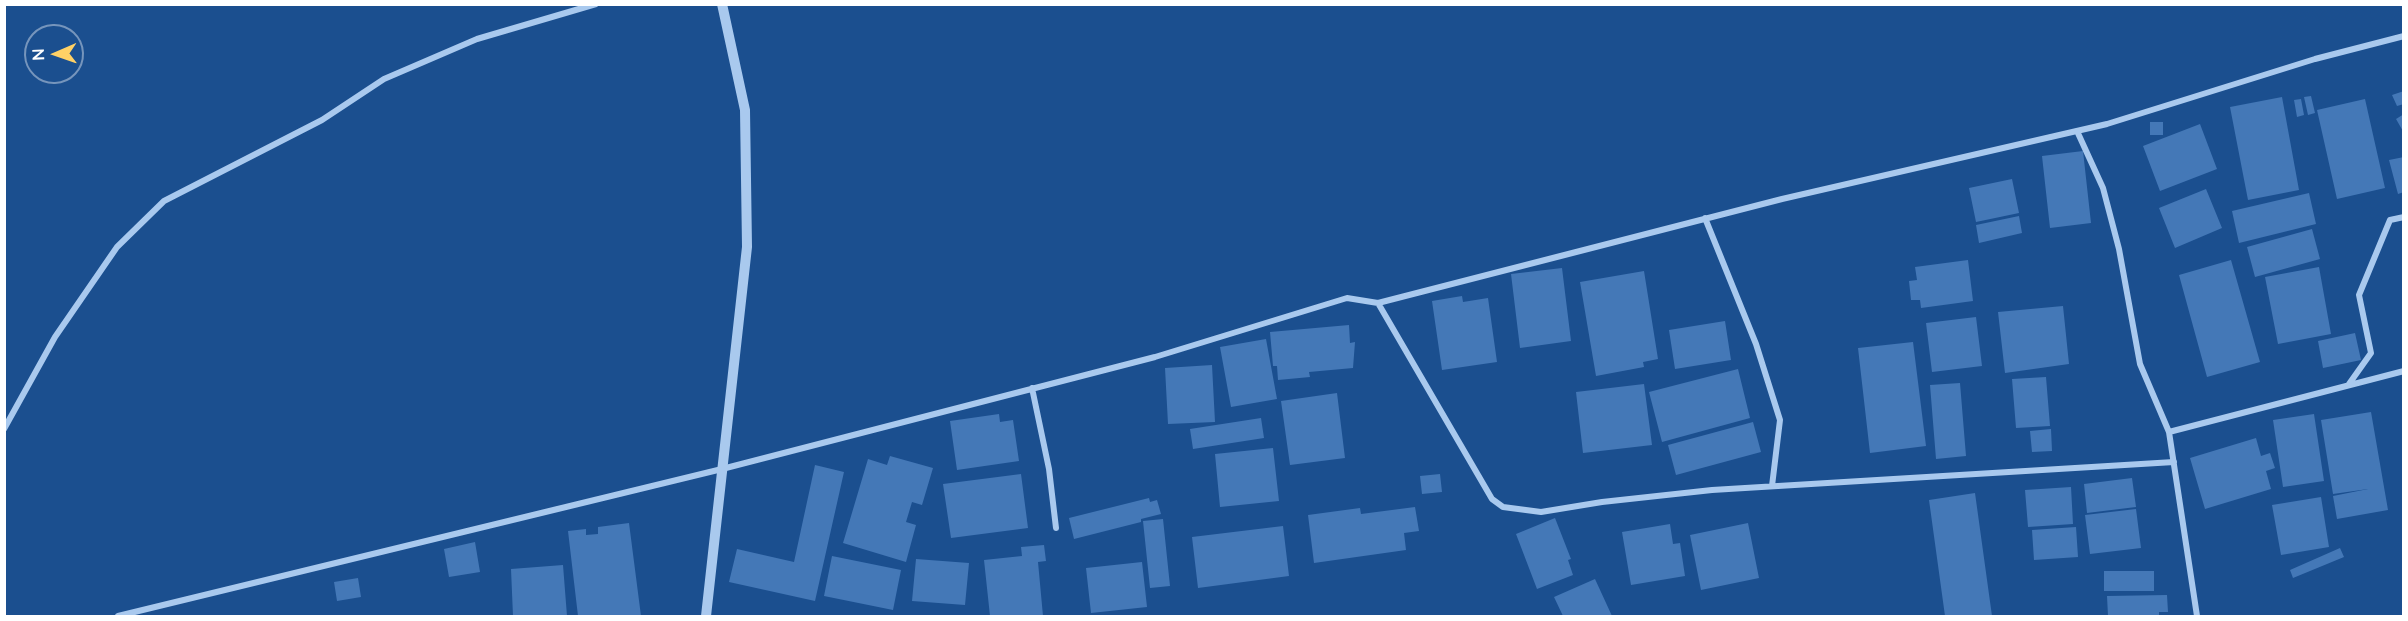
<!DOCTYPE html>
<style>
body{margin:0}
#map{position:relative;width:2408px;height:621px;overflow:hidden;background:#1b4f8f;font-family:Lato,sans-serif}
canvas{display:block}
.frame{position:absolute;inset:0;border:6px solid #fff;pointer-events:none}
.north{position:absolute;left:24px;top:24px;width:60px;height:60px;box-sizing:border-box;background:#1b4f8f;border:2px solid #7695bc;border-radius:50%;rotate:268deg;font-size:16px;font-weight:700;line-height:24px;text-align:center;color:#fff}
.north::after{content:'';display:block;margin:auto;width:21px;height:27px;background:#ffd166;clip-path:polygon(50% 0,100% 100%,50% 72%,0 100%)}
</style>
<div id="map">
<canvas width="2408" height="621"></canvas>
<div class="frame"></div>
<div class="north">N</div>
</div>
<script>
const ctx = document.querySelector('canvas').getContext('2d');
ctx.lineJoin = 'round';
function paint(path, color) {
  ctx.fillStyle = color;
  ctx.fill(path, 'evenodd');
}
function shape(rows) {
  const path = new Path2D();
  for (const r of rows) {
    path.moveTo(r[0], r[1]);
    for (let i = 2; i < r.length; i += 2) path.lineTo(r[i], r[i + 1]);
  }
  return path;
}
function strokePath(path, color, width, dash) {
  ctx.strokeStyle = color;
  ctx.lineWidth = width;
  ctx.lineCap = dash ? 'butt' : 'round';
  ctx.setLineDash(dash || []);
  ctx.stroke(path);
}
const building = shape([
 [2404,91,2404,104,2397,106,2392,95],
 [2311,96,2315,113,2308,115,2304,97],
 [2282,97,2299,190,2248,200,2230,107],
 [2301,99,2304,115,2297,117,2294,100],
 [2365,99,2385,188,2337,199,2317,110],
 [2404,114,2404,133,2396,119],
 [2150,122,2163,122,2163,135,2150,135],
 [2200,124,2217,169,2160,191,2143,146],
 [2083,151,2091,223,2050,228,2042,156],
 [2404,157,2404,192,2398,194,2389,160],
 [2012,179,2019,213,1976,222,1969,188],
 [2206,189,2222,228,2175,248,2159,208],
 [2309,193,2316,224,2239,243,2232,211],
 [2019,216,2022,233,1979,243,1976,225],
 [2312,229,2320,259,2255,277,2247,247],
 [1968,260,1973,301,1921,308,1920,300,1911,300,1909,281,1917,280,1915,267],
 [2231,260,2260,362,2207,377,2179,275],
 [2319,267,2331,334,2278,344,2265,277],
 [1562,268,1571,341,1520,348,1511,274],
 [1644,271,1658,359,1643,362,1644,367,1596,376,1580,282],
 [1462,296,1463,302,1488,298,1497,362,1442,370,1432,301],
 [2063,306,2069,364,2005,373,1998,312],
 [1976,317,1982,366,1932,372,1926,323],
 [1725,321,1731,360,1675,369,1669,330],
 [1349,325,1350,343,1355,342,1353,368,1309,372,1310,377,1278,380,1277,366,1273,366,1270,332],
 [2355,333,2361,360,2323,368,2318,341],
 [1266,339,1277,399,1231,407,1220,347],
 [1913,342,1926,446,1870,453,1858,348],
 [1212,365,1215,422,1168,424,1165,368],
 [1738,369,1750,418,1662,442,1649,392],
 [2046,377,2050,426,2016,428,2012,379],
 [1960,383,1966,456,1936,459,1930,385],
 [1644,384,1652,445,1583,453,1576,392],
 [1337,393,1345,458,1290,465,1281,401],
 [2371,412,2388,510,2337,519,2333,496,2368,489,2333,494,2321,420],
 [999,414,1000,422,1013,420,1019,461,957,470,950,421],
 [2314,414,2324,481,2283,487,2273,420],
 [1261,418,1264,438,1193,449,1190,429],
 [1753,422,1761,452,1676,475,1668,445],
 [2051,429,2052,451,2032,452,2030,431],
 [2256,438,2261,456,2270,453,2275,468,2266,471,2271,489,2205,509,2190,458],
 [1273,448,1279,501,1220,507,1215,454],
 [890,456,933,468,922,505,912,502,906,522,916,525,906,562,843,543,868,459,887,465],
 [815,465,844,472,815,601,729,582,737,549,794,562],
 [1021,474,1028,528,951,538,943,484],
 [1440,474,1442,492,1422,494,1420,476],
 [2132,478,2136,507,2087,513,2084,484],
 [2071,487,2073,524,2028,527,2025,490],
 [1975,493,1992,616,1945,616,1929,500],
 [2321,497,2329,547,2281,555,2272,505],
 [1149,498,1150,502,1157,500,1161,514,1141,519,1141,522,1074,539,1069,518],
 [1415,507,1419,531,1404,533,1406,550,1314,563,1308,515,1360,508,1361,514],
 [2136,509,2141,548,2090,554,2085,515],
 [1555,518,1571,559,1568,560,1573,575,1537,589,1516,534],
 [1163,519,1170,586,1150,588,1143,521],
 [629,523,641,616,578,616,568,531,586,529,586,535,598,534,598,527],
 [1748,523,1759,578,1701,590,1690,535],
 [1670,524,1673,544,1680,543,1685,576,1631,585,1622,532],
 [1283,526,1289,576,1198,588,1192,537],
 [2076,527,2078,557,2034,560,2032,530],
 [475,542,480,572,449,577,444,549],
 [1044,545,1046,561,1038,562,1043,616,990,616,984,560,1022,556,1021,547],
 [2340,548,2344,557,2293,578,2290,570],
 [832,556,901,570,893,610,824,596],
 [916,559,969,563,965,605,912,601],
 [1142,562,1147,607,1091,613,1086,568],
 [563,565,567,616,513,616,511,569],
 [2104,571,2154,571,2154,591,2104,591],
 [358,578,361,597,337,601,334,582],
 [1595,579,1612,616,1563,616,1554,597],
 [2167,595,2168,612,2159,612,2159,616,2108,616,2107,596]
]);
const minor = shape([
 [2077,131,2103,188,2119,249,2140,364,2169,432],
 [1705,218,1756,344,1780,420,1772,486],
 [1378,303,1492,499,1503,507,1541,512,1602,502,1712,490,2174,462],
 [2349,384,2371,353,2359,295,2390,220,2404,217],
 [1032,388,1049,469,1056,528],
 [4,429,55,337,117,247,164,201,322,120,384,79,477,39,596,4],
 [118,616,722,469,1155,357,1347,298,1378,303,1782,199,2107,124,2315,59,2404,36],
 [2197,616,2169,432,2404,371]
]);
const tertiary = shape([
 [706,616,747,247,745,110,722,4]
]);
paint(building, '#4478b7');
strokePath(minor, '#a9c9ee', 6);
strokePath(tertiary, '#a9c9ee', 10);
</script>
